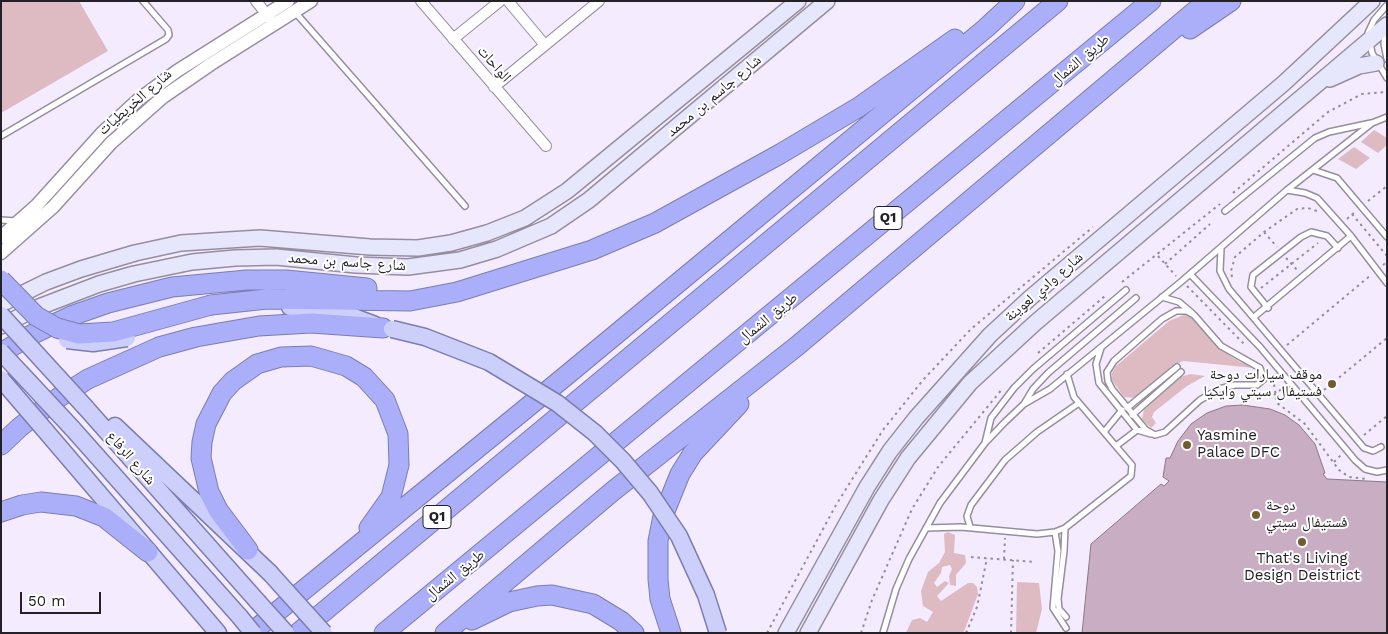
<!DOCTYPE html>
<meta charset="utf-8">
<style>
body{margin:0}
#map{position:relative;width:1388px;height:634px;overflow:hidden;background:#f5ebfe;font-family:"Work Sans",sans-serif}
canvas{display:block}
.frame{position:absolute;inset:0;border:2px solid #232026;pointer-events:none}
.scale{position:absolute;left:20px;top:592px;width:81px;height:22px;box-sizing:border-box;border:2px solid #232026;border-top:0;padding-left:6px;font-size:15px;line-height:18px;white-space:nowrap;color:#232026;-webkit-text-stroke:4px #fff;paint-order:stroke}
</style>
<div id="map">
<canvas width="1388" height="634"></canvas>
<div class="frame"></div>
<div class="scale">50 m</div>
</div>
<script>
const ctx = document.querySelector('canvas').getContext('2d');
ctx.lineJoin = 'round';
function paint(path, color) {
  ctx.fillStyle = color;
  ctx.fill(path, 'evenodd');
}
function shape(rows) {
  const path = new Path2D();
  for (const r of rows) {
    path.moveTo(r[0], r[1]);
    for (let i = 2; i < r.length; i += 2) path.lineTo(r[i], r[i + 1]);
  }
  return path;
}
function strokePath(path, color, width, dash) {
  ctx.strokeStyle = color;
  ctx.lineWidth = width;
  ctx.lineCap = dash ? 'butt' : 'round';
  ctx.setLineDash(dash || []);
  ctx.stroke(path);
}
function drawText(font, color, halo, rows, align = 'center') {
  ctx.font = font + ' "Work Sans","Noto Naskh Arabic",sans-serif';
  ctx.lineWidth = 4;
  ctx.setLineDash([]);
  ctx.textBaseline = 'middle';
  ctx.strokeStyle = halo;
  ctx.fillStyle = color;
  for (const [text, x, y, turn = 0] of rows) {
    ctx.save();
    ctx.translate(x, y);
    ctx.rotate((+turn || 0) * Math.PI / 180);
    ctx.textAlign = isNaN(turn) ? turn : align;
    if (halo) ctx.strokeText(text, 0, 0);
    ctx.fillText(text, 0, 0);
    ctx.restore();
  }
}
const green = shape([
 [1,1,79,1,108,51,1,113],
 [1374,130,1387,138,1387,145,1378,153,1361,142],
 [1354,147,1370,158,1356,169,1338,159],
 [1186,314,1191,317,1222,351,1240,362,1255,365,1254,368,1183,361,1177,364,1136,398,1124,397,1112,380,1112,373,1116,366,1169,321],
 [1190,374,1205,376,1187,386,1154,412,1152,417,1156,423,1151,428,1142,419,1144,410,1177,378],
 [948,532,955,535,954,553,965,555,966,563,956,575,956,586,950,585,949,576,952,569,950,565,942,567,941,573,934,583,937,587,945,581,949,583,937,596,941,601,968,583,973,583,977,587,978,594,965,629,963,633,906,633,912,620,920,618,927,622,933,612,923,606,921,591,928,572,939,563,945,552,944,534],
 [1017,582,1039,583,1042,609,1036,633,1016,633]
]);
const building = shape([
 [1243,405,1270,409,1285,415,1299,425,1315,444,1325,473,1323,474,1327,479,1387,482,1387,633,1082,633,1091,544,1161,484,1164,486,1169,481,1163,477,1166,458,1170,458,1178,441,1191,424,1207,413,1226,406,1243,405]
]);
const path = shape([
 [1233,193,1328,112,1362,94,1387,92],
 [1368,201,1387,186],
 [1352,214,1387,256],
 [1347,219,1355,212],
 [1264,232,1277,247],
 [1158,256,1176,276],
 [1286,258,1298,271],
 [1165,264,1210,224],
 [1383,265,1387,262],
 [1232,277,1231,271,1235,257,1264,232,1297,209,1308,208,1317,211],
 [1122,282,1220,204],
 [1187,286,1245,345],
 [1261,288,1318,243],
 [1287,345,1371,275],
 [1038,353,1105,296],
 [1273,378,1277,403,1305,424,1339,470,1349,477,1367,479],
 [1324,390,1387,338],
 [1274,395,1284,387],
 [1364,435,1387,416],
 [1334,462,1341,455],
 [971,557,1035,562],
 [1004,559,1005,538],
 [767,633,836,505,883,430,923,380,971,329,1093,227],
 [861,633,872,600,912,509,938,467,1003,388],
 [966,633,977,607,987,558],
 [1011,633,1013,560]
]);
const service = shape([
 [1387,5,1374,20,1368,33,1372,53,1387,78],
 [295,12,465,206],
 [1385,32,1384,44,1387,59],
 [1,136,166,39,169,35,168,30,143,1],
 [1313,170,1337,178,1387,237],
 [1287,190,1305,193,1317,198,1351,236,1387,283],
 [1225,211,1315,138,1329,132,1371,123],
 [1,220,16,221],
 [1221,249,1220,271,1229,289,1364,448,1373,451,1381,447],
 [1190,274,1260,347,1355,460,1365,469,1377,472,1387,470],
 [1162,297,1179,302,1192,313],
 [1268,308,1251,287,1253,275,1301,237,1311,232,1327,236,1338,248],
 [1176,311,1187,311,1194,315,1221,346,1260,368,1264,379,1257,385,1235,385,1219,389,1200,400,1165,432,1155,435,1146,430,1112,389,1108,381,1107,372,1114,361,1162,319,1176,311],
 [1254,317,1351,236],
 [1101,348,1096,364,1099,383,1137,430,1151,434],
 [1024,404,1033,389,1048,373,1136,298],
 [1127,408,1177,367],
 [1132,415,1181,372],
 [1104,432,1122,410],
 [985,443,991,418,1014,388,1033,369,1126,290],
 [1116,446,1137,430],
 [970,527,967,516,971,505,1005,460,1037,432,1079,403],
 [926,528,961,527,1037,534,1055,532,1065,528,1131,476,1132,465,1074,397,1067,374],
 [1065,528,1064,551,1058,599,1059,609,1066,617],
 [1055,532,1058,551,1053,608,1066,628],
 [883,633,896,589,909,559,940,503,985,443,1005,422,1024,404,1050,389,1182,281,1287,190,1372,123,1387,117]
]);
const minor = shape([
 [256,1,271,20],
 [421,1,546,146],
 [508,1,545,45],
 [453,39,500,1],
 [494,87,599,1]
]);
const tertiary = shape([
 [1,237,37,205,102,133,138,100,177,71,288,1],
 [1,253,53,207,111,143,163,97,211,64,311,1]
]);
const secondary = shape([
 [1330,79,1359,66,1376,63],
 [1,304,46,282,81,269,135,253,181,243,260,238,370,247,418,248,451,243,487,233,525,218,567,191,798,1],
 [1,326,39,307,99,284,134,274,192,262,235,258,276,257,356,265,408,267,460,260,497,249,551,226,589,200,827,1],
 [786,633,867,487,890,451,916,418,990,335,1030,298,1284,83,1372,1],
 [808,633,881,500,908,458,970,383,1035,323,1387,25]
]);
const primary = shape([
 [290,307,343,313,375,325],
 [86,408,258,602],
 [115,426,270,573],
 [72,428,240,617],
 [44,429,218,633]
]);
const motorway = shape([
 [1190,29,1231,1],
 [211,305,267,299,410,301,457,292,592,250,655,223,780,154,859,107,955,39],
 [1,353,31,335,71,316,108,303,172,287,247,280,286,280,367,288],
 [1,445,20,427,58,398,88,379,159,347,196,337,259,326,311,323,383,328],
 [1,512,22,505,41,502,76,506,104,517,148,552],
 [248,550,218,510,209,492,201,458,202,442,206,424,222,393,233,381,257,364,281,357,311,356,346,366,364,377,385,400,398,434,399,465,391,497,369,528],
 [472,620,509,602,537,596,552,595,593,604,621,621,634,633],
 [251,633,562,379,986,28,1015,1],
 [298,633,1058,1],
 [384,633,1151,1],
 [445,633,613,491,797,346,1207,1],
 [671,633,660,599,658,579,658,541,663,516,680,474,693,453,739,404]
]);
const primaryBridge = shape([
 [1,315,86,408],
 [392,329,425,337,489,362,557,403,595,433,623,461,650,493,679,536,706,595,718,633],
 [67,340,93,343,127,338],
 [1,352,72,428],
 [1,379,44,429],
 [270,573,324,633],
 [258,602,286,633],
 [240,617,253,633]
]);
const motorwayBridge = shape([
 [1,280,36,316,57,328,79,334,113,332,211,305]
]);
const markers = [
 [1332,384,5,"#735b2c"],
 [1187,445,5,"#735b2c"],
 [1256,515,5,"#735b2c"],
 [1302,542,5,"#735b2c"]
];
const shields = [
 [888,218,28],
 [437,517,28]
];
const shieldNames = [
 ["Q1",888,218],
 ["Q1",437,517]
];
const streetNames = [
 ["طريق الشمال",1080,60,-40],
 ["الواحات",494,64,49],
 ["شارع جاسم بن محمد",714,96,-40],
 ["شارع الخريطيات",135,102,-41],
 ["شارع جاسم بن محمد",347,262,4],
 ["شارع وادي لعوينة",1044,287,-41],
 ["طريق الشمال",768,318,-39],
 ["شارع الرفاع",131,458,49],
 ["طريق الشمال",455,575,-39]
];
const poiNames = [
 ["موقف سيارات دوحة",1322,375,"right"],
 ["فستيفال سيتي وايكيا",1322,392,"right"],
 ["Yasmine",1197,436],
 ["Palace DFC",1197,453],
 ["دوحة",1266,506],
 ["فستيفال سيتي",1266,523],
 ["That's Living",1302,559,"center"],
 ["Design Deistrict",1302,576,"center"]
];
paint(green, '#debbc3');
paint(building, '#c9adc2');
strokePath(building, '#8a7985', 1);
strokePath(service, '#968d9e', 8);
strokePath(minor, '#968d9e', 12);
strokePath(tertiary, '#968d9e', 15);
strokePath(secondary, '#968d9e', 18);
strokePath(primary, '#7b7daf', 19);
strokePath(motorway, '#7b7daf', 21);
strokePath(path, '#938c99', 2, [2.5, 4]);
strokePath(service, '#fff', 5);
strokePath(minor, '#fff', 10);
strokePath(tertiary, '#fff', 12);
strokePath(secondary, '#e6e7fd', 15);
strokePath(primary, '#cdcffb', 16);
strokePath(motorway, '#abaff9', 19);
strokePath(primaryBridge, '#7b7daf', 19, []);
strokePath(motorwayBridge, '#7b7daf', 21, []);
strokePath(primaryBridge, '#cdcffb', 16);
strokePath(motorwayBridge, '#abaff9', 19);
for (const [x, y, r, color] of markers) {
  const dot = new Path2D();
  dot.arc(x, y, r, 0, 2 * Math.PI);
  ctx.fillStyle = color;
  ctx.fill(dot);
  strokePath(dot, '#fff', 2);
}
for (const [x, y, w] of shields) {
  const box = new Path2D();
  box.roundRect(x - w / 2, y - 11.5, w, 23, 4);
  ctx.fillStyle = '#fff';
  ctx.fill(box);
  strokePath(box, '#232026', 1);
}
drawText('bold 14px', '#232026', null, shieldNames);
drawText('15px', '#232026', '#fff', streetNames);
drawText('15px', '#232026', '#fff', poiNames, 'left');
</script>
